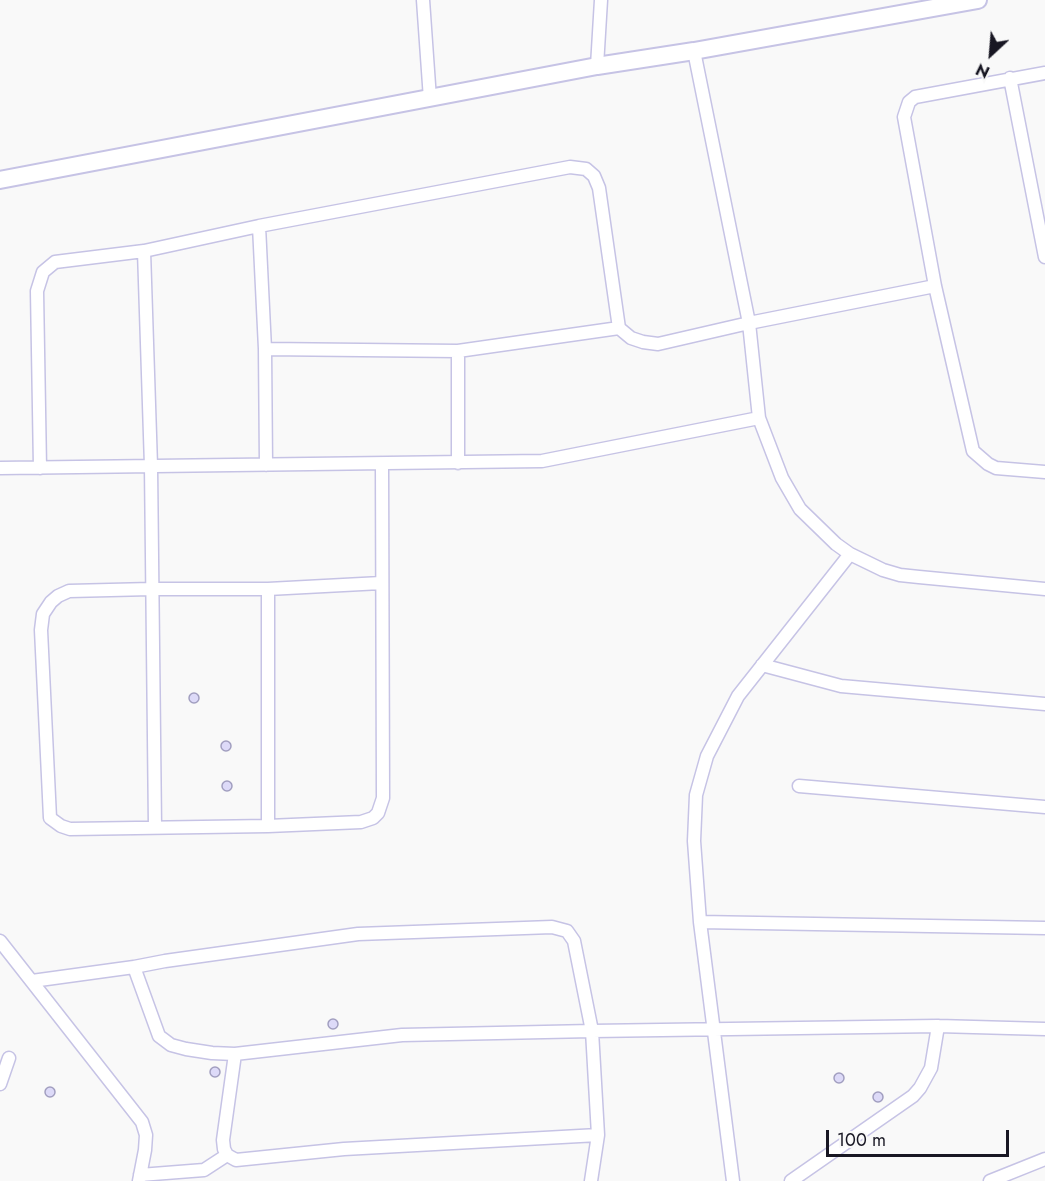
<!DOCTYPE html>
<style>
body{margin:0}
#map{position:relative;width:1045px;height:1181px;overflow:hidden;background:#f9f9f9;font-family:Jost,sans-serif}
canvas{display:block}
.north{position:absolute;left:961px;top:24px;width:60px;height:60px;-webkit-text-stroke:4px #f9f9f9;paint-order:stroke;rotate:206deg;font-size:16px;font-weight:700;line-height:24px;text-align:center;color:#181723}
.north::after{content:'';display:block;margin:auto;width:21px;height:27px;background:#181723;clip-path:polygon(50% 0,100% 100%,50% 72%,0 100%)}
.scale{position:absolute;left:826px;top:1130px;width:183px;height:27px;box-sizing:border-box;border:3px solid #181723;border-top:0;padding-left:8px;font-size:18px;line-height:21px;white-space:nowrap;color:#181723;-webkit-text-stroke:4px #f9f9f9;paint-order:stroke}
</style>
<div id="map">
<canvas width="1045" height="1181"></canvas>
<div class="north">N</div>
<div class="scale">100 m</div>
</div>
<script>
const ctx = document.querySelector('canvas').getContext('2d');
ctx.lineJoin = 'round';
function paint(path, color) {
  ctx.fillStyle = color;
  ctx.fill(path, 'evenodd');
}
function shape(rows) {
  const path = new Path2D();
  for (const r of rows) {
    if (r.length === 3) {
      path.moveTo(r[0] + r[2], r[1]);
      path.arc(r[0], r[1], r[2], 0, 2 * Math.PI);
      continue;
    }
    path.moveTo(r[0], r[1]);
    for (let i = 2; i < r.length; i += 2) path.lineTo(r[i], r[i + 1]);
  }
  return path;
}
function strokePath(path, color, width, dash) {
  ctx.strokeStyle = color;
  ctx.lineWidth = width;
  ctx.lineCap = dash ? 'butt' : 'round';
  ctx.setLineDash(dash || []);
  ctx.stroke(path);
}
const building = shape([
 [194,698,5],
 [226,746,5],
 [227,786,5],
 [333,1024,5],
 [215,1072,5],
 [839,1078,5],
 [50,1092,5],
 [878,1097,5]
]);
const street = shape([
 [423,0,430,99],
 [694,51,749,323,759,418,782,478,800,509,836,544,850,554,883,570,900,575,919,577,1045,589],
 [597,66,601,0],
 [1045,73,915,97,909,102,904,117,935,286,973,451,988,464,996,468,1045,472],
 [1010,78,1045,257],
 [259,226,265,349,266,465],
 [144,251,151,466,155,827],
 [619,328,631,338,643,342,658,344,749,323,935,286],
 [458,463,458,351],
 [0,468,542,461,759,418],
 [40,468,37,291,43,272,55,262,144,251,259,226,570,167,586,169,594,176,599,188,619,328,458,351,265,349],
 [381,583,268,589,151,589,69,591,58,596,51,602,43,614,41,630,50,818,61,826,70,829,268,826,361,822,373,818,378,813,383,798,382,464],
 [268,589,268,826],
 [762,665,841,686,1045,704],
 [799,786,1045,807],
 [700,922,1045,928],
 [0,941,142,1122,146,1135,145,1150,139,1181],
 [32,981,134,967],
 [235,1054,223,1140,224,1149,227,1155,236,1160,344,1149,598,1135],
 [0,1084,9,1058],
 [140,1175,204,1170,227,1155],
 [591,1181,598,1135,592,1031,574,941,567,931,552,927,358,934,165,961,134,967,159,1036,171,1045,186,1049,212,1053,235,1054,402,1035,592,1031,938,1026,1045,1029],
 [733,1181,700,922,694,841,696,795,707,756,738,696,850,554],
 [791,1181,913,1096,920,1088,931,1068,938,1026],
 [990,1181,1045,1159]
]);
const secondary = shape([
 [0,180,597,66,694,51,978,0]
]);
paint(building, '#dddaf8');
strokePath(building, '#a29fc0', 1.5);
strokePath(street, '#c6c3e5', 15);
strokePath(secondary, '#c6c3e5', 20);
strokePath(street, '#fff', 12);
strokePath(secondary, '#fff', 16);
</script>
